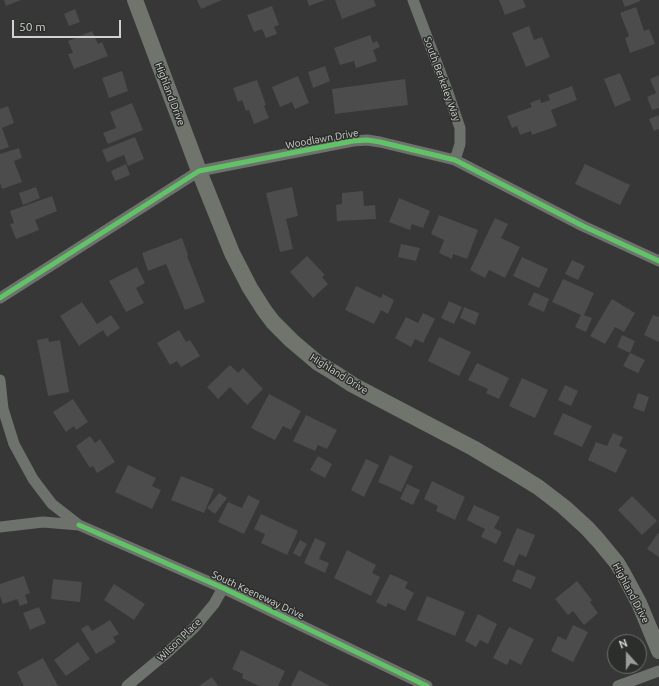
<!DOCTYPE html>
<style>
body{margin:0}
#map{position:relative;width:659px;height:686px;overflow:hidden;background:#363736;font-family:Ubuntu,sans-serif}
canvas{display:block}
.north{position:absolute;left:607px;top:634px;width:40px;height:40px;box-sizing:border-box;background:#2c2e2b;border:1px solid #6e706d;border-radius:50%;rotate:339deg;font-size:11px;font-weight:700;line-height:16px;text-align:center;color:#d1d2d0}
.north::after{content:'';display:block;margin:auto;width:14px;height:18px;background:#9b9c9a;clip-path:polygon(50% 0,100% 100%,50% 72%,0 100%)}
.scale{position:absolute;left:12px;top:20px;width:109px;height:18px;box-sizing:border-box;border:2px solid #d1d2d0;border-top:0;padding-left:5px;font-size:12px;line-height:14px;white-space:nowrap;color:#d1d2d0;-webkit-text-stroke:3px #2c2e2b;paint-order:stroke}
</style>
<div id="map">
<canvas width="659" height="686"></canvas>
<div class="north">N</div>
<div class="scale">50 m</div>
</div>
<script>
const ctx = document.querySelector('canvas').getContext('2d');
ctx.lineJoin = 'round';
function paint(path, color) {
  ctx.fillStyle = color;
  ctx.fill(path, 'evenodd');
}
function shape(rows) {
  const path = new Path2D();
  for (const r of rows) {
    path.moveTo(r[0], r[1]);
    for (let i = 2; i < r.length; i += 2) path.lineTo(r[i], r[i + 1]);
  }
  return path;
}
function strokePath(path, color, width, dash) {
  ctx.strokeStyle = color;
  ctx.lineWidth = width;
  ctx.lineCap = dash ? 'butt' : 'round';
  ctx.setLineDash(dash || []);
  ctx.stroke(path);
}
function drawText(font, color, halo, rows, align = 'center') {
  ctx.font = font + ' Ubuntu,sans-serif';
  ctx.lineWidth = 3;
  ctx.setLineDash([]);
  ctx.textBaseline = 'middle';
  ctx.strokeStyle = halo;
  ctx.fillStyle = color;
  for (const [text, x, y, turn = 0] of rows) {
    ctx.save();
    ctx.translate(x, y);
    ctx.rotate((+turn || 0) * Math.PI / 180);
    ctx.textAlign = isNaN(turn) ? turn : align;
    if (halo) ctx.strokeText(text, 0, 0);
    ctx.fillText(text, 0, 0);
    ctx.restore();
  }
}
const building = shape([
 [4,0,21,0,6,6],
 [197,0,222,0,201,9],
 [307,0,325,0,309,6],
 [335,0,374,0,376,6,342,19],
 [499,0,523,0,526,7,505,15],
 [622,0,640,0,640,1,625,7],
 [272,6,279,25,274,27,277,34,266,38,262,29,254,32,247,15],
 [636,7,644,31,649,29,655,44,630,53,625,38,629,36,620,13],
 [75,9,80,22,69,26,64,14],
 [529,26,534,40,542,37,550,57,526,67,512,33],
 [92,31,98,44,102,42,108,56,74,69,68,54,73,53,68,41],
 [370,35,373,43,377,41,380,47,373,50,377,61,356,68,354,61,340,65,334,48],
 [325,66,330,81,313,88,308,72],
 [122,71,128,91,109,98,102,78],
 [620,73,631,100,615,107,604,79],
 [659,75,659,108,652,110,647,97,656,93,650,79],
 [298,76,309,103,295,109,292,102,280,107,272,87],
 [405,79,408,105,335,114,332,89],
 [257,80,266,105,264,106,269,118,254,124,249,110,246,111,242,100,238,102,233,88],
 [572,86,577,100,551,110,557,126,532,135,531,131,520,135,517,126,512,128,507,116,532,107,530,103,540,99,541,103,550,100,548,95],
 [132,103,143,130,108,144,103,133,116,128,110,112],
 [8,106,14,123,2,128,9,147,0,150,0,109],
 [659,115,659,129,654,131,649,119],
 [135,137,144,159,128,166,124,155,107,162,102,150],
 [19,148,22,158,14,161,22,182,2,189,0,183,0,154],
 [126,164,130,175,115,181,111,171],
 [585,164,630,185,620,205,575,184],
 [36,187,40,198,23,205,19,193],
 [292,187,298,216,286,219,293,249,280,252,266,193],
 [363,191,364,206,375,205,376,219,337,221,336,205,342,204,342,193],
 [52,196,57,211,35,220,39,230,16,239,10,224,14,223,10,211],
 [399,198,430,211,423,228,412,224,410,230,389,222],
 [439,215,478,230,467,259,453,254,452,259,439,253,444,240,431,234],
 [495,218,508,224,501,238,520,247,505,278,489,270,485,278,470,270],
 [182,238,188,255,187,256,205,302,185,310,166,264,148,271,142,253],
 [401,244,420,248,416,261,398,257],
 [307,256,325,275,322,277,328,284,313,298,290,272],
 [522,257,548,269,539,288,513,276],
 [572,260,585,266,578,280,565,274],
 [137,267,145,283,136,288,144,303,126,312,109,281],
 [563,279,594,293,584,315,592,318,586,332,575,327,581,315,552,302],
 [356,286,381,298,383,294,394,300,388,314,381,310,374,324,345,310],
 [534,292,549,299,544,312,528,305],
 [612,299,635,313,624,332,615,327,605,344,590,336],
 [449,301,462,307,454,324,441,318],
 [82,302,97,324,111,315,120,328,107,337,103,330,79,346,60,316],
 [464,307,479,313,475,325,460,318],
 [423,313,435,319,423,343,415,339,411,347,395,338,406,317,418,323],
 [653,315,659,317,659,342,644,335],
 [179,330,186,342,190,340,200,356,181,367,177,361,170,365,157,343],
 [622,335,635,341,630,353,617,347],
 [439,337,471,352,459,376,428,361],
 [48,338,49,342,60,340,69,392,48,396,37,340],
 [630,353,645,360,638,373,623,366],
 [477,363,509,378,499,399,486,393,488,389,468,380],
 [230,365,238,373,243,368,263,389,247,405,230,387,218,399,207,387],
 [522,378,548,390,535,418,509,406],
 [565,385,578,391,571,406,558,400],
 [638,393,649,397,644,412,633,408],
 [269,394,301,411,291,430,283,426,275,440,251,428],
 [73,399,88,422,76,430,74,426,66,432,53,412],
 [563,413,592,426,582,447,553,434],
 [306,415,337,430,327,449,318,445,315,451,293,441],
 [613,433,623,437,619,446,627,450,616,473,588,460,596,442,607,446],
 [90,436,95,443,100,439,115,462,97,473,93,466,90,468,76,446],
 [390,455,413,466,401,492,378,482],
 [318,456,332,464,325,478,310,470],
 [366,459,379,465,364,497,351,490],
 [128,465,156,478,152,486,161,490,152,509,115,492],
 [181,476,214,489,204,513,171,500],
 [432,481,465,497,455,520,436,511,438,506,424,499],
 [407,484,420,490,413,505,400,499],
 [219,493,227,498,215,514,207,508],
 [248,495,260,501,244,534,218,522,228,502,242,508],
 [632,496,657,521,642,535,618,510],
 [474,505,500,517,494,528,502,532,496,544,481,537,485,529,467,520],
 [261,514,298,531,287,555,261,543,265,534,254,529],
 [517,528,535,535,526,557,519,554,514,566,503,561],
 [658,533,659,534,659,557,647,549],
 [315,538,326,543,319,559,329,563,325,573,304,563],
 [300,540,307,544,300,557,293,553],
 [347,550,376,565,372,573,380,577,371,596,334,578],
 [517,569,536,577,531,589,512,581],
 [390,574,408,582,405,588,414,593,405,611,388,603,386,607,376,602],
 [24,576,30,593,25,595,28,603,20,606,17,599,3,604,0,596,0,584],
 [53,579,82,582,80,602,51,599],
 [577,581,592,600,590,602,598,613,584,625,573,611,568,615,555,599],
 [114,584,145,604,134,620,104,600],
 [427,596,465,612,455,636,417,620],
 [39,607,46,623,30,630,23,613],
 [478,614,497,624,488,644,480,640,476,647,465,641],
 [110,620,119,634,113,637,116,642,96,654,81,629,88,625,92,631],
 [573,625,588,632,573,662,551,651,558,636,566,640],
 [509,627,534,639,521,665,510,659,507,665,493,658],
 [78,642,90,659,66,676,54,660],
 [241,650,285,671,278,686,259,686,242,678,243,674,232,669],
 [43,658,58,686,24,686,17,672],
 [299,670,330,686,291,686],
 [212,677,218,686,199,686]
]);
const street = shape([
 [413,0,447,90,460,128,460,144,455,160],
 [0,298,199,171,353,141,367,140,380,142,455,160,583,226,659,261],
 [0,380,3,409,14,444,33,479,52,504,79,525,43,522,0,527],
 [79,525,223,588,427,686],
 [127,686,168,652,194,628,214,604,223,588],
 [618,686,659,671]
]);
const secondary = shape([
 [135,0,199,171,232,253,250,288,264,310,273,322,292,341,318,363,333,372,353,385,473,448,512,471,538,487,564,507,587,528,598,540,617,563,624,575,639,603,659,651]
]);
const cycleway = shape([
 [0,298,199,171,353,141,367,140,380,142,455,160,583,226,659,261],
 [79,525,223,588,427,686]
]);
const streetNames = [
 ["South Berkeley Way",442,79,70],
 ["Highland Drive",170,94,69],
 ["Woodlawn Drive",322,139,-10],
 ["Highland Drive",339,374,32],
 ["Highland Drive",631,593,62],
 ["South Keeneway Drive",258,595,25],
 ["Wilson Place",179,640,-44]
];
paint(building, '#4b4c4b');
strokePath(street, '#6d726c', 11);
strokePath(secondary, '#6f746d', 16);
strokePath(cycleway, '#61c268', 5);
drawText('10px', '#d1d2d0', '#2c2e2b', streetNames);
</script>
